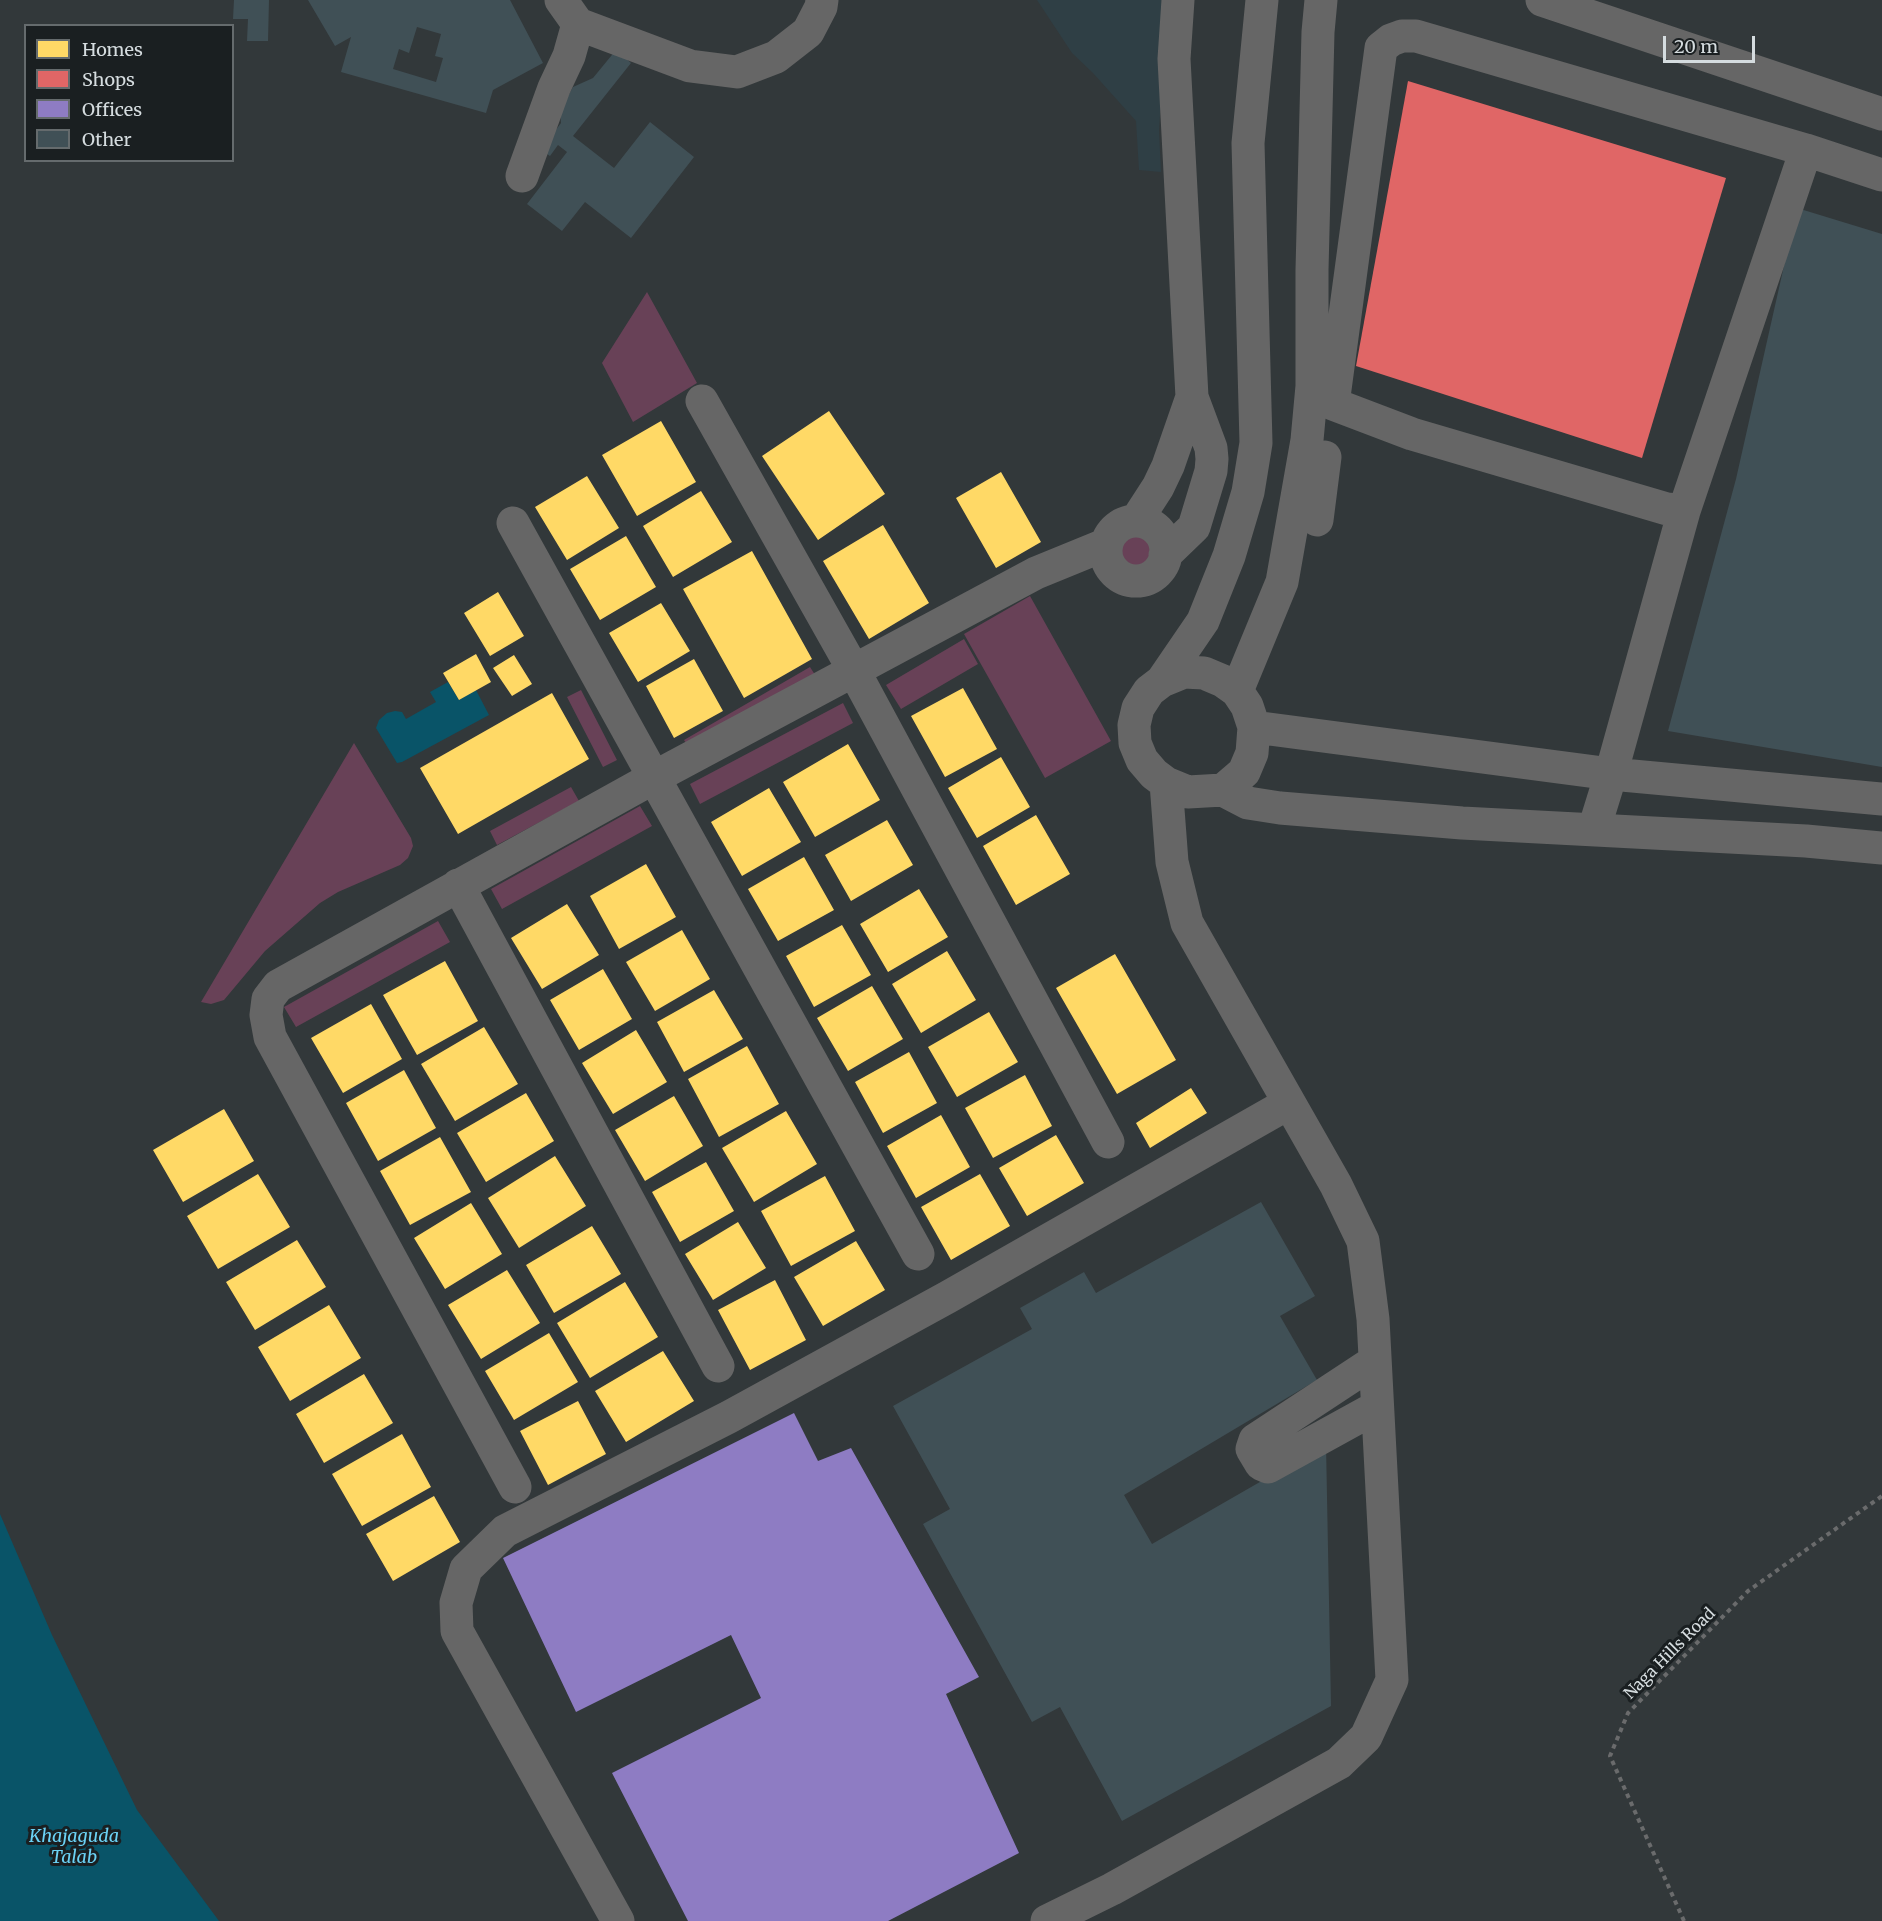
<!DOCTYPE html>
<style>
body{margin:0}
#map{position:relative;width:1882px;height:1921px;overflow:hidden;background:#32383a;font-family:Merriweather,serif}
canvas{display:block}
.legend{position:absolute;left:24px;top:24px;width:210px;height:138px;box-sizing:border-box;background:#1a1f21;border:2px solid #656b6d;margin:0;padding:8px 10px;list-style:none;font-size:18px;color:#d5dcdf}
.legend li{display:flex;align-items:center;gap:12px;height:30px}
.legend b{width:30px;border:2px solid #656b6d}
.scale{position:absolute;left:1663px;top:36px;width:92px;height:27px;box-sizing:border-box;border:3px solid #d5dcdf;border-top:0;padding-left:8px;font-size:18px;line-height:21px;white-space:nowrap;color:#d5dcdf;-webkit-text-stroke:4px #1a1f21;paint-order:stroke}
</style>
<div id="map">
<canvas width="1882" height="1921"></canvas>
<ul class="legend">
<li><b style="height:16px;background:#ffd966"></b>Homes</li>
<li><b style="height:16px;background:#e06666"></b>Shops</li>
<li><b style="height:16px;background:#8e7cc3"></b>Offices</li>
<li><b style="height:16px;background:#405056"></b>Other</li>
</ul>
<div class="scale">20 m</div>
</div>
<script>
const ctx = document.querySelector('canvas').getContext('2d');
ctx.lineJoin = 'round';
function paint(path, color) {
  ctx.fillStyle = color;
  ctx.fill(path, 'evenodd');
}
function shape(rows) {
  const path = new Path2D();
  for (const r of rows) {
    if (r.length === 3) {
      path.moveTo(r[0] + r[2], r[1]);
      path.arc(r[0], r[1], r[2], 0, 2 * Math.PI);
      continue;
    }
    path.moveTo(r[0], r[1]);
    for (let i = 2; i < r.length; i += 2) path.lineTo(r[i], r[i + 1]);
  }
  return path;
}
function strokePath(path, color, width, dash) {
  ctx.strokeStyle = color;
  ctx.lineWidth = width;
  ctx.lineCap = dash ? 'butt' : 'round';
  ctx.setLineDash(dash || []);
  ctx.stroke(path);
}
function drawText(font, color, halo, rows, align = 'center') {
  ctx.font = font + ' Merriweather,serif';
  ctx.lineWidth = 6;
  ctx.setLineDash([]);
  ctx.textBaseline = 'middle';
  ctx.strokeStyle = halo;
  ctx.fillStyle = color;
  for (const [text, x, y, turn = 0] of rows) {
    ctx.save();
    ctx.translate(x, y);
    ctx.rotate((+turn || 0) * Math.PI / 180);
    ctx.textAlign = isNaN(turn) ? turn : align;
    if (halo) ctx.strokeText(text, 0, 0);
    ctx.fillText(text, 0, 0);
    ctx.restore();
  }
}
const built = shape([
 [1037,0,1168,0,1159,130,1161,172,1139,170,1136,121,1093,73,1072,53]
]);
const green = shape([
 [647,292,697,383,633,422,602,363],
 [1138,549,17],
 [1030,596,1111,741,1045,778,964,634],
 [964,639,978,664,901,709,886,685],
 [810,667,817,678,691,751,684,740],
 [581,690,617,760,603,767,567,697],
 [843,703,853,723,700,804,690,784],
 [354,743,411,838,413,846,408,858,400,865,338,892,320,903,265,951,224,1000,211,1004,201,1002],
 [571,787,579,801,497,845,490,831],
 [640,806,652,826,502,909,491,889],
 [438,921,450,942,296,1027,284,1007]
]);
const water = shape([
 [448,682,459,700,476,690,489,715,402,762,397,763,376,728,379,720,387,713,395,711,402,712,406,719,436,702,430,692],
 [0,1514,52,1635,137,1810,219,1921,0,1921]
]);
const homes = shape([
 [829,411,885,494,818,540,762,456],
 [661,421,696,482,637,516,602,455],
 [1001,472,1041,542,996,568,956,498],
 [587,476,619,528,567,560,535,507],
 [701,491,732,542,673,577,643,526],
 [883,525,929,603,869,639,823,561],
 [626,536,656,587,600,620,570,569],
 [752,551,812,659,744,698,683,589],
 [498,592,524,636,490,656,464,613],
 [661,603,690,651,638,682,609,633],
 [476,654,491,682,459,700,443,673],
 [514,655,532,684,512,696,493,668],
 [694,659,723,711,674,738,646,686],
 [963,688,997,749,945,777,911,716],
 [552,693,589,759,458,834,420,768],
 [848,744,880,800,815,837,783,782],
 [1001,757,1030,807,977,838,948,788],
 [769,788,801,842,742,876,711,822],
 [1036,815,1070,874,1016,905,983,846],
 [887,820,913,865,851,901,825,855],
 [804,857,834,910,778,941,748,889],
 [646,864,676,917,619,949,590,896],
 [919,889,948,937,888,972,860,924],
 [567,904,599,955,542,989,511,938],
 [842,925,871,975,814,1007,786,956],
 [682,930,710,979,655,1011,626,962],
 [947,951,976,1000,921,1033,892,984],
 [1115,954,1176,1060,1117,1094,1056,988],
 [445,961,478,1021,417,1055,383,995],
 [603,969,632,1019,579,1050,550,1000],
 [872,986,903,1039,848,1071,817,1018],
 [714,990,743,1039,684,1072,657,1022],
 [371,1004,402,1059,343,1093,311,1038],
 [989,1012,1018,1062,957,1097,928,1047],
 [484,1027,518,1084,455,1121,421,1064],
 [636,1030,667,1082,613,1114,582,1063],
 [747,1046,779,1104,719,1137,688,1079],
 [909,1052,937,1103,883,1133,855,1082],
 [404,1070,436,1128,378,1161,346,1103],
 [1025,1075,1052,1126,993,1158,965,1108],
 [1191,1088,1207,1113,1150,1148,1136,1123],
 [526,1093,554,1141,486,1182,457,1133],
 [674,1096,703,1146,645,1181,615,1130],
 [224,1109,254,1161,183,1202,153,1150],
 [786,1111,817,1164,754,1202,722,1148],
 [941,1115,970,1167,916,1198,887,1146],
 [1056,1135,1084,1183,1027,1216,999,1168],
 [440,1137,471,1192,410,1225,380,1171],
 [555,1156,586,1206,519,1248,488,1198],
 [706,1162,734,1211,680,1242,652,1192],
 [258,1174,290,1227,218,1269,187,1216],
 [980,1174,1010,1226,951,1260,921,1207],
 [825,1176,855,1231,791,1266,761,1211],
 [471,1203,502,1254,445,1289,414,1238],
 [738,1222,766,1268,713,1300,685,1254],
 [592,1226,621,1274,554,1313,526,1265],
 [297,1240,326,1287,255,1330,226,1282],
 [856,1241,885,1290,823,1326,794,1277],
 [507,1270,540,1323,481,1359,448,1305],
 [775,1280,806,1340,750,1370,718,1310],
 [625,1282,658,1337,590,1378,557,1323],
 [329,1305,361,1358,290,1401,258,1347],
 [549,1333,578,1382,514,1420,485,1371],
 [663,1351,694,1401,626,1442,595,1391],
 [364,1374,393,1423,324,1463,296,1414],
 [578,1401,606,1454,548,1485,520,1431],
 [402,1434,431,1487,362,1526,332,1474],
 [434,1496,460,1542,393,1581,366,1534]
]);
const shops = shape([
 [1408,81,1726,178,1642,458,1356,366]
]);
const offices = shape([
 [794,1413,818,1461,851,1448,979,1677,946,1694,1019,1853,888,1921,688,1921,612,1773,761,1698,731,1635,576,1712,503,1558]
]);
const building = shape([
 [234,0,269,0,268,41,247,41,248,19,233,19],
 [308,0,510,0,543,63,493,90,486,113,341,72,351,37,335,46],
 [417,27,441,34,435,56,443,58,436,82,393,69,399,49,409,53],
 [616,50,631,63,573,136,614,168,650,122,694,157,631,238,585,202,562,231,527,204,567,152,558,145,550,156,541,150,561,123,560,110,573,87,593,78],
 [1797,208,1882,234,1882,767,1668,731,1736,479],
 [1261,1202,1315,1296,1280,1316,1317,1380,1124,1495,1152,1544,1326,1444,1331,1706,1122,1821,1060,1707,1032,1722,923,1524,950,1509,893,1406,1032,1329,1020,1308,1084,1272,1096,1293]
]);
const path = shape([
 [1684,1921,1610,1756,1628,1713,1748,1591,1882,1496]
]);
const minor = shape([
 [1542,0,1882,114],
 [578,24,690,66,737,72,776,57,808,32,821,7,822,0],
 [522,176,554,88,569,56,578,24,561,0],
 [702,401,853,669,1108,1142],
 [1684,511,1667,509,1412,434,1333,404,1381,48,1391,40,1402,36,1416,36,1806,150,1882,175],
 [1317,520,1325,457],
 [1136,521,1158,487,1168,466,1192,397],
 [1136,551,30],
 [513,523,918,1254],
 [1165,555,1194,527,1211,471,1212,459,1211,448,1192,397,1174,59,1178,0],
 [1184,672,1204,673,1223,681,1237,691,1247,706,1254,727,1252,753,1244,772,1223,790,1188,792,1166,783,1154,774,1142,760,1135,743,1134,725,1138,708,1149,691,1162,681,1184,672],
 [1162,681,1203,621,1229,556,1248,492,1256,443,1248,143,1262,0],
 [1237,691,1282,582,1307,440,1312,386,1312,270,1318,32,1321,0],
 [1254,727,1611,774,1882,799],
 [1223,790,1248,803,1280,808,1462,823,1806,841,1882,848],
 [1594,829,1611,774,1684,511,1806,150],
 [458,885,718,1366],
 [1375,1361,1255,1440,1252,1449,1261,1464,1268,1467,1377,1407],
 [515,1487,270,1037,266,1015,268,999,278,986,653,778,1036,573,1107,544],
 [618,1921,457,1631,456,1603,466,1569,505,1531,729,1417,948,1297,1289,1103],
 [1047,1921,1112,1889,1339,1763,1366,1737,1392,1680,1373,1319,1363,1241,1336,1185,1187,923,1172,862,1166,783]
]);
const streetNames = [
 ["Naga Hills Road",1670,1654,-45]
];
const waterNames = [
 ["Khajaguda",74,1837],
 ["Talab",74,1858]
];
paint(built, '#2f3f45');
paint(green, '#684157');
paint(water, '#095468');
paint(homes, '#ffd966');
paint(shops, '#e06666');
paint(offices, '#8e7cc3');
paint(building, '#405056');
strokePath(path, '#6a6b6c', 4, [4.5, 4.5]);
strokePath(minor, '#666', 33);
drawText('16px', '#d5dcdf', '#1a1f21', streetNames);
drawText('italic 18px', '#6bd2f5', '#1a1f21', waterNames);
</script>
